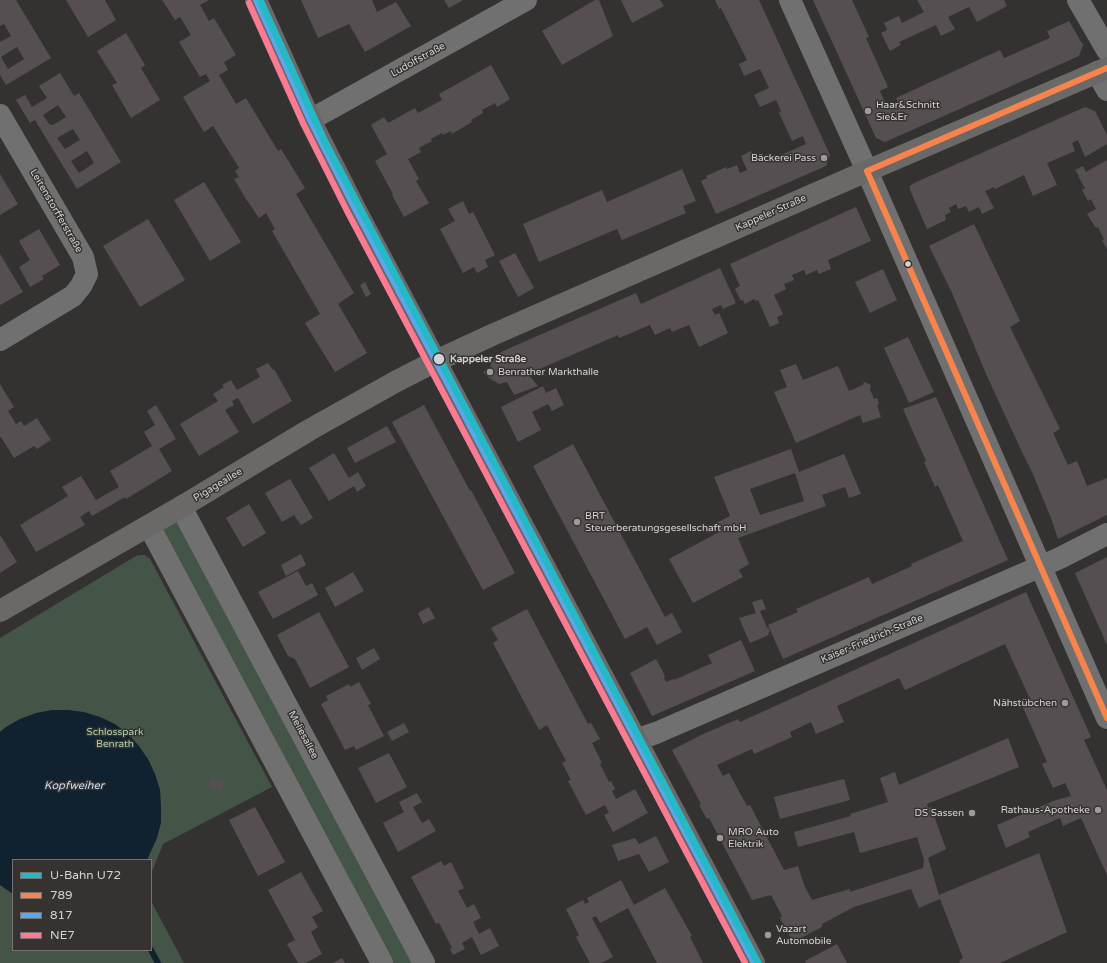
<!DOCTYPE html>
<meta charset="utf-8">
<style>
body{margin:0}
#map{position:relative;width:1107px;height:963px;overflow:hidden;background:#343231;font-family:"Varela Round",sans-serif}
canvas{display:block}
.legend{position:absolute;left:12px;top:859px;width:140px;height:92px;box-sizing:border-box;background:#353230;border:1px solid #757271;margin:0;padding:5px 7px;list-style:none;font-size:12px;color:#d5d3d2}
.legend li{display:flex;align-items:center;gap:8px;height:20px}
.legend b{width:20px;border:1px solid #757271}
</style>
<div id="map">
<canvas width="1107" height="963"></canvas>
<ul class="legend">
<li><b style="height:5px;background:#25b8c5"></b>U-Bahn U72</li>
<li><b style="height:5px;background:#f8844c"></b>789</li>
<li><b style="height:5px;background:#5aa8eb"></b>817</li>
<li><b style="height:5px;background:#fe7a93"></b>NE7</li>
</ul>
</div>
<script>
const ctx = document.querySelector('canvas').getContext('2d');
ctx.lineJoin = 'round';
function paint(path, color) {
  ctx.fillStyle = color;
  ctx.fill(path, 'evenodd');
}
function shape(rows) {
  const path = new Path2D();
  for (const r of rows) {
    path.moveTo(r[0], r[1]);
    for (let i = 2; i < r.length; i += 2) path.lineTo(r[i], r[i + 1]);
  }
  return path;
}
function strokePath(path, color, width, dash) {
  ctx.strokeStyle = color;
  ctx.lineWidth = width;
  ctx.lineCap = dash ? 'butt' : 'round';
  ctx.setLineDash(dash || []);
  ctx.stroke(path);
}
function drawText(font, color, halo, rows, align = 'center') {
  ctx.font = font + ' "Varela Round",sans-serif';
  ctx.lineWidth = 3;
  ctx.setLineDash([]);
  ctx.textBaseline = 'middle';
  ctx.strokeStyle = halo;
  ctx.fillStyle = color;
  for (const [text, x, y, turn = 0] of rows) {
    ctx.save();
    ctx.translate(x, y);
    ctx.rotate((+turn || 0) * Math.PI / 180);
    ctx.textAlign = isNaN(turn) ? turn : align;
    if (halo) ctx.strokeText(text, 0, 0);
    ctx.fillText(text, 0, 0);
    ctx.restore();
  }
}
const green = shape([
 [178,520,419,963,388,963,162,528],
 [141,555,145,555,150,559,272,787,163,844,151,874,151,860,13,860,13,950,151,950,151,901,184,963,0,963,0,638,136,556]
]);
const water = shape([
 [52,710,68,710,84,712,100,717,115,724,128,734,139,746,148,759,155,774,160,790,161,806,161,823,157,838,147,860,13,860,13,894,0,885,0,732,6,727,20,719,36,713]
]);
const stream = shape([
 [151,950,158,963]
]);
const building = shape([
 [0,0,16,0,51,58,6,85,0,75,0,42,11,36,4,24,0,26],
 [17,47,24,59,8,69,1,57],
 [66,0,105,0,116,20,88,37],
 [162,0,209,0,200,5,209,21,214,18,236,55,224,62,228,70,219,75,236,104,246,98,278,151,281,149,294,170,305,188,296,194,354,293,338,304,367,353,335,372,305,323,320,314,272,231,275,229,266,213,259,218,246,199,234,179,239,177,235,171,239,168,213,126,204,132,183,97,210,81,206,74,200,77,179,42,191,35,180,17,175,20],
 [301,0,372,0,377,12,396,2,411,26,365,52,349,24,318,38],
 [444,0,463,0,449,8],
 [595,0,599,0,613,36,562,65,542,31],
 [621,0,660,0,664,6,632,23],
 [715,0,759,0,830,155,826,166,716,214,701,181,707,178,706,176,726,167,727,169,737,165,740,173,747,170,741,156,751,151,756,161,766,157,768,161,806,144,803,136,792,141,779,113,781,111,776,100,760,107,754,95,769,88,760,69,744,76,739,64,747,60,721,8,719,9],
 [813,0,852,0,869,37,866,38,888,87,880,91,886,104,889,105,898,101,896,98,1000,50,1004,58,1050,38,1047,31,1069,21,1083,45,1079,56,885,142,876,138],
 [917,0,1004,0,1007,6,977,22,969,7,948,17,955,29,941,36,936,25,899,42,901,45,890,51,881,33,887,30,884,23,899,16,902,23,924,12],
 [126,33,145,65,141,68,160,100,131,118,112,85,117,83,97,51],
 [491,65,510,99,497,107,495,103,482,110,483,113,471,120,472,122,452,134,451,131,443,135,442,133,431,139,432,141,419,148,421,152,408,159,419,179,416,181,429,203,404,217,392,195,393,194,375,161,387,154,371,125,384,117,388,123,415,108,418,113,442,100,439,94],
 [60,73,74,96,79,93,121,162,77,189,35,120,30,123,16,100,25,95,32,107,47,98,39,86],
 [58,105,66,117,53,125,49,124,43,115],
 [73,129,80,140,65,149,57,138],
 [87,151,94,163,79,173,71,161],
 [1085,107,1095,111,1107,135,1107,144,1085,157,1078,140,1072,143,1075,151,1047,163,1057,185,1033,196,1024,175,995,189,994,187,985,191,994,208,982,214,979,207,969,212,966,206,958,209,956,204,949,208,951,212,945,215,946,220,927,229,910,190,910,186,914,183],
 [1107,160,1107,249,1102,240,1104,239,1098,227,1096,228,1087,214,1096,209,1091,199,1088,201,1082,190,1085,188,1078,176,1079,176,1075,170,1083,166,1086,172],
 [682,169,696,201,683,206,686,213,622,240,617,229,539,262,523,224,602,190,607,202],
 [0,174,18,204,0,215],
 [204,182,241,242,210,261,174,200],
 [463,201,469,214,473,212,495,255,485,260,488,267,477,273,474,267,463,273,440,229,455,221,448,209],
 [856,207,871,241,828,260,831,269,819,274,817,270,806,275,804,270,792,275,794,280,784,284,786,289,774,295,783,314,777,317,779,323,770,327,758,300,755,301,754,299,745,304,743,300,741,301,735,289,740,286,730,264],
 [148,219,185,280,140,307,103,246],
 [974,224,1020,321,1010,327,1060,429,1053,433,1068,465,1077,461,1087,486,1107,478,1107,515,1058,539,1051,518,1032,472,1021,450,987,376,952,293,929,246],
 [39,229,60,265,42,276,44,279,30,287,19,267,30,260,19,241],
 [515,253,534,288,518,297,499,261],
 [0,254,23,292,0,305],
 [720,268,736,303,723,309,721,305,712,309,715,315,719,313,728,333,699,347,689,325,672,332,670,328,655,335,650,325,619,338,618,335,528,374,538,386,514,395,507,382,499,384,489,378,483,372,490,369,491,363,496,356,503,351,636,293,641,304],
 [883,269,897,300,870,313,855,282],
 [365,282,371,294,366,297,360,285],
 [908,337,934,392,909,403,884,348],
 [268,363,273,370,274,369,292,401,253,424,238,398,232,401,234,405,225,410,239,432,199,456,180,424,218,401,213,394,224,387,222,385,231,380,237,390,260,377,256,369],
 [796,364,803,380,838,366,849,391,863,385,864,382,871,385,870,389,874,399,877,398,879,404,877,405,881,417,863,423,860,415,796,443,774,392,787,387,780,370],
 [0,384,14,407,8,411,16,424,21,421,24,426,37,418,51,440,37,449,34,446,14,458,1,437,0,437],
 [543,386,546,393,556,388,564,405,552,411,548,404,532,412,541,430,518,442,501,407],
 [936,397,1008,560,783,659,768,625,798,612,796,609,869,577,872,584,912,566,911,564,963,541,938,485,935,487,924,462,926,461,903,409],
 [156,405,176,439,159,449,172,471,126,499,125,497,92,516,89,511,80,517,85,525,36,552,20,525,68,496,62,487,81,476,96,500,119,487,110,471,152,446,144,432,155,425,147,411],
 [424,405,470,491,471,490,515,573,483,590,392,422],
 [387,426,396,442,355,463,347,448],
 [573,444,665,617,672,613,682,632,657,645,647,627,625,639,533,466],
 [791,449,799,472,844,454,861,494,849,498,845,487,822,495,826,506,738,538,749,564,739,570,743,577,693,603,669,559,719,532,717,529,708,533,706,528,730,516,714,477],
 [795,473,804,501,760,515,750,489],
 [334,453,349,478,358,472,366,486,357,492,354,486,329,501,309,468],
 [290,479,313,518,301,525,294,515,282,522,265,493],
 [249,504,266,533,243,547,226,518],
 [0,535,17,562,0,573],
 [301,554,306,565,286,576,281,565],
 [1107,557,1107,645,1075,573],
 [298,571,306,586,312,583,318,595,273,619,258,592],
 [353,572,364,591,335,607,325,588],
 [1026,592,1091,737,1084,740,1107,790,1107,875,1081,818,1063,826,1060,818,1028,832,1030,837,1006,848,997,825,1053,801,1071,796,1065,783,1053,788,1042,764,1047,762,1021,703,1030,699,1005,644,905,690,899,678,837,706,844,722,816,734,811,722,790,732,792,737,754,754,752,749,717,765,723,776,729,773,747,806,750,805,784,870,798,866,804,885,812,900,850,889,850,892,923,868,924,860,917,837,860,853,854,832,798,847,794,832,851,816,850,814,888,802,880,778,895,772,899,785,1008,738,1019,767,927,804,928,808,931,807,946,849,928,858,939,895,1039,853,1067,932,1000,963,960,963,959,961,963,958,940,899,919,908,911,889,854,907,822,924,822,927,793,942,780,918,782,916,771,895,752,900,709,818,707,819,699,805,701,804,672,750,701,735,738,719,740,722],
 [762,599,766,609,760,611,767,628,768,627,770,632,768,633,769,635,750,643,739,618,756,613,752,602],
 [429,607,435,618,423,624,418,613],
 [527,609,588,724,591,723,600,739,592,743,602,763,600,764,609,782,611,781,615,789,612,791,616,799,635,789,648,813,613,832,604,815,609,813,605,805,586,815,568,781,571,780,562,763,566,761,547,725,539,730,493,643,498,640,491,628],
 [319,612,349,667,310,688,295,659,288,656,277,635],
 [741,640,755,671,652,716,630,673,656,659,665,676,664,678,666,682,673,679,674,680,712,663,708,655],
 [374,648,380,659,362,670,356,658],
 [359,682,371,704,368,705,384,736,356,750,354,746,345,750,321,704,328,700,326,696,349,684,350,687],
 [404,723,409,732,392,741,387,732],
 [389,753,407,787,376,803,358,768],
 [211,778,224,781,222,791,209,788],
 [844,779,850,800,780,819,774,797],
 [417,793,422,802,413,807,422,823,429,819,436,831,398,852,383,823,404,812,399,802],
 [255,807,285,862,258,876,229,820],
 [656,836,669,862,649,872,639,854,618,861,612,845,635,838,639,844],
 [441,861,444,866,451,862,464,888,458,891,467,908,474,904,481,918,473,922,479,934,490,928,499,946,481,955,472,937,462,943,465,949,453,955,450,949,452,948,439,923,436,924,411,877],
 [301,872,323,911,312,917,318,927,311,932,322,954,306,963,298,963,287,944,295,940,268,890],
 [621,880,634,905,665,888,692,936,690,937,703,963,657,963,628,908,600,923,596,916,592,918,613,957,601,963,590,963,576,937,579,935,566,909,583,900,585,904,589,902,587,898],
 [837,944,847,963,806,963,805,961],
 [342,958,345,963,333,963]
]);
const street = shape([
 [790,0,867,171,1107,718],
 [1078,0,1107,50],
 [1097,72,1107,90],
 [0,115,83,257,87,274,81,286,73,296,0,340],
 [310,120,526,0],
 [181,507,424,963],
 [149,526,382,963],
 [636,740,656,733,1060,558,1107,534]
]);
const secondary = shape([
 [256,0,310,120,354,207,754,963],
 [0,611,181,507,311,429,395,382,436,361,492,335,867,171,1107,68]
]);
const bus1 = shape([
 [867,171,1107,718],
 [867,171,1107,68]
]);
const bus2 = shape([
 [256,0,310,120,354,207,754,963]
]);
const bus3 = shape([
 [249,3,303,123,347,211,745,963]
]);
const metro1 = shape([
 [260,0,325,142,758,963]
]);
const markers = [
 [868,111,4,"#9d9b9a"],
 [824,158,4,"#9d9b9a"],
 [908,264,3.5,"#d5d3d2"],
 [439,359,6,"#d5d3d2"],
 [490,372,4,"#9d9b9a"],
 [577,522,4,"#9d9b9a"],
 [1065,703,4,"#9d9b9a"],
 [1098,810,4,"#9d9b9a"],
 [972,813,4,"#9d9b9a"],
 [720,838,4,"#9d9b9a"],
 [768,935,4,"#9d9b9a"]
];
const streetNames = [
 ["Ludolfstraße",418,60,-29],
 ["Leitenstorfferstraße",56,211,60],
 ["Kappeler Straße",771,213,-24],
 ["Pigageallee",218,485,-31],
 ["Kaiser-Friedrich-Straße",872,639,-23],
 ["Meliesallee",303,735,62]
];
const poiNames = [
 ["Haar&Schnitt",876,105],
 ["Sie&Er",876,117],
 ["Bäckerei Pass",816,158,"right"],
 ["Benrather Markthalle",498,372],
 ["BRT",585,516],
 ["Steuerberatungsgesellschaft mbH",585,528],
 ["Nähstübchen",1057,703,"right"],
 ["Rathaus-Apotheke",1090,810,"right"],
 ["DS Sassen",964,813,"right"],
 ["MRO Auto",728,832],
 ["Elektrik",728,844],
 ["Vazart",776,929],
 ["Automobile",776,941]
];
const stopNames = [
 ["Kappeler Straße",450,359]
];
const parkNames = [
 ["Schlosspark",115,732],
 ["Benrath",115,744]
];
const waterNames = [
 ["Kopfweiher",74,786]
];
paint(green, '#445447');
paint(water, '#102130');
strokePath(stream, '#102130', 6);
paint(building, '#564f52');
strokePath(street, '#717070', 22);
strokePath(secondary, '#6a6968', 22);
strokePath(bus1, '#f8844c', 6);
strokePath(bus2, '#5aa8eb', 6);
strokePath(bus3, '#fe7a93', 6);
strokePath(metro1, '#25b8c5', 7);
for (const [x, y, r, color] of markers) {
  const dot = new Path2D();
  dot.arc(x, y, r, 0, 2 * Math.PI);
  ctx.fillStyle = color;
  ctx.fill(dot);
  strokePath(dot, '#353230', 1.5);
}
drawText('10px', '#d5d3d2', '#353230', streetNames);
drawText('10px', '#d5d3d2', '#353230', poiNames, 'left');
drawText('bold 10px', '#d5d3d2', '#353230', stopNames, 'left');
drawText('10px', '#a7d4ae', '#353230', parkNames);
drawText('italic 11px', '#c5dff7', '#353230', waterNames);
</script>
